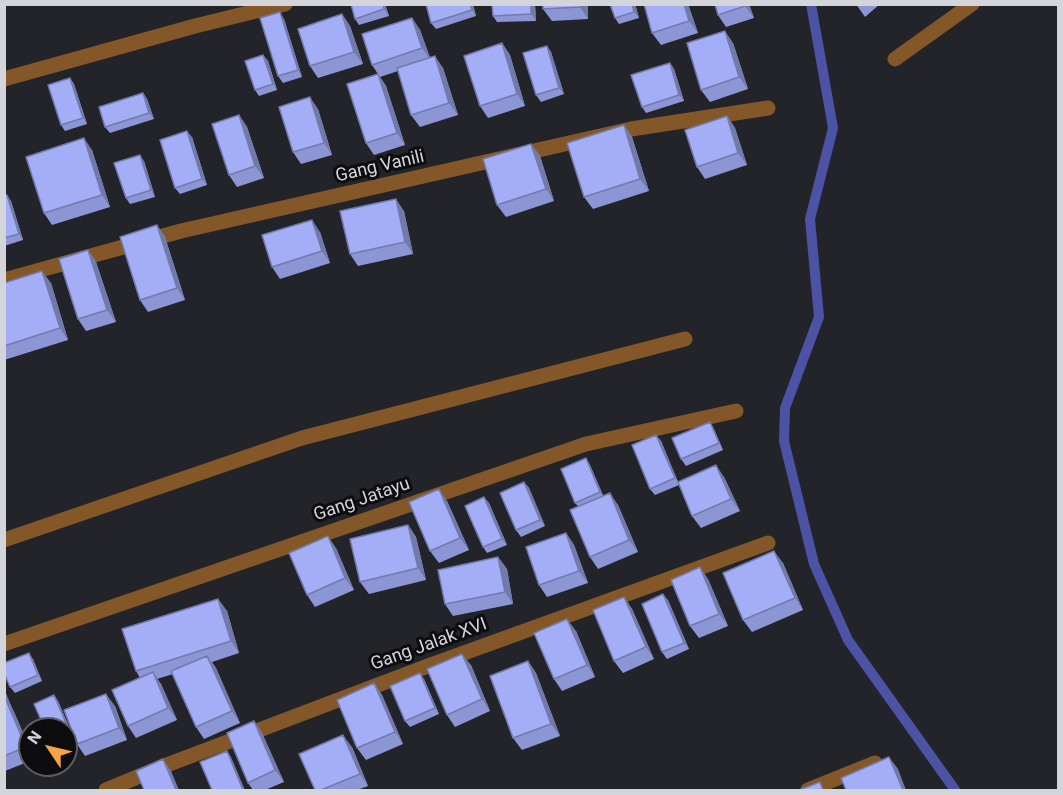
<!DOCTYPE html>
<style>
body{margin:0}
#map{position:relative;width:1063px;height:795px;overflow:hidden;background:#22242a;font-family:Roboto,sans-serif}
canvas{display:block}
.frame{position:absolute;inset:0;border:6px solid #d4d5da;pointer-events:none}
.north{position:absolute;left:18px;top:717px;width:60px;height:60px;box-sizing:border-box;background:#0d0d10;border:2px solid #5d5d61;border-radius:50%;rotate:305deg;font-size:16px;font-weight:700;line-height:24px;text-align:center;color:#d4d5da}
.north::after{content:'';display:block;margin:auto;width:21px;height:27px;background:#f6a247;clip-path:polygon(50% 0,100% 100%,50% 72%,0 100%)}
</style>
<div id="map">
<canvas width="1063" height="795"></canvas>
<div class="frame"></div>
<div class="north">N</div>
</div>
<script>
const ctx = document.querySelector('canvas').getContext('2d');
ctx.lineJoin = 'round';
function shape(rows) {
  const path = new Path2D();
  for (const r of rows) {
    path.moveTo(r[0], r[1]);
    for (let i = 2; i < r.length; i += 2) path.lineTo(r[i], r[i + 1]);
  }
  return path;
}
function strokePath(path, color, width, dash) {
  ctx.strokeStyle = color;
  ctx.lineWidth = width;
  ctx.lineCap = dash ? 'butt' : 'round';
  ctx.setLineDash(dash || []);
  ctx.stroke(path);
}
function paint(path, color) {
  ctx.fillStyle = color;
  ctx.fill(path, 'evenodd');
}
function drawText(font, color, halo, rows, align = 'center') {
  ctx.font = font + ' Roboto,sans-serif';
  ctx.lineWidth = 6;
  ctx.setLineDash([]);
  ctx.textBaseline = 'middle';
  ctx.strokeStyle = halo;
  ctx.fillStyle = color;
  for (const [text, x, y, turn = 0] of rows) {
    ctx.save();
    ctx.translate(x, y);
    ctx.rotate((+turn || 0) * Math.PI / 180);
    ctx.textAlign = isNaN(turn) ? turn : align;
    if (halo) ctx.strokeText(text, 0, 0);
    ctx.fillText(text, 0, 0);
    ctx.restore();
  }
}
const stream = shape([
 [811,4,833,128,810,219,819,317,785,408,784,441,814,564,848,640,955,790]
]);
const street = shape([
 [895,59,972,4],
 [4,79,195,26,285,4],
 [4,280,181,231,631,129,768,108],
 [4,540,302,438,685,339],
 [4,644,586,444,736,411],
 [106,790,164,766,428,666,768,543],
 [808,790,875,763]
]);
const wall = shape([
 [385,4,389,16,359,25,355,19],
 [426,4,473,4,476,16,436,29,431,23],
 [492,4,535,4,536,21,497,22,493,16],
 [588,4,588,19,552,21,543,9],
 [610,4,635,4,639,18,619,24,615,18],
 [688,4,698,33,661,45,652,33],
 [715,4,749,4,754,18,726,27,718,15],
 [856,4,880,4,865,17],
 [342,14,350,26,363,64,318,78,310,66],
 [412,18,420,30,430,58,443,68,458,115,420,127,411,115,398,71,380,77,386,86,405,145,374,155,366,143,378,74,372,65],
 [284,19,302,77,283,83,278,76],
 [502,43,510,55,525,106,488,118,480,106],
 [733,43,748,89,710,102,701,90],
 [547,46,551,52,564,94,541,102,536,95],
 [263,55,268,61,277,90,259,96,255,90],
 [670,63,674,69,684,101,646,113,642,107],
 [70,78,74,84,87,124,65,131,61,125],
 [143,93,147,99,154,119,110,133,105,127],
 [318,109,332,155,301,164,293,152],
 [239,115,247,127,264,178,237,187,229,175],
 [727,116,735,128,747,165,705,179,697,167],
 [624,125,632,137,649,191,593,209,584,197],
 [192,137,207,185,180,194,175,188],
 [531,144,540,156,554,201,506,217,497,205],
 [92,150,110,207,52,225,44,213],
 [144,161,155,197,130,204,126,198],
 [4,195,11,201,23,240,4,246],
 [404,211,413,254,358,266,350,254],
 [157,225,165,237,185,300,148,312,140,300],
 [320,232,330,263,280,279,272,267],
 [88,250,96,262,116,322,86,331,78,319],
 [4,283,51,283,68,340,4,360],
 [710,422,714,429,723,450,686,466,681,459],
 [656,435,661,441,678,482,724,477,740,511,701,528,692,516,679,485,655,495,650,489],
 [586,458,590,465,603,495,618,505,638,552,598,569,590,557,578,506,575,503],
 [524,482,529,488,545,526,521,537,516,530],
 [484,497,489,503,507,545,487,553,483,547],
 [447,501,469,550,439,563,430,551],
 [408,525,416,537,426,580,369,594,360,582],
 [566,533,574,545,588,583,547,597,539,585],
 [336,548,354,590,315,607,307,595],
 [498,557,507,569,513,604,453,616,445,604],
 [783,563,803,610,752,632,743,620],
 [708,579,728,626,699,638,690,626],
 [624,597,632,609,654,659,623,673,614,661],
 [218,599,227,611,239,653,212,662,216,668,240,723,204,739,196,727,173,674,157,679,161,684,177,720,136,738,128,726,140,678,136,671],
 [668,600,689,649,667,659,662,652],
 [576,631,595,677,562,691,554,679],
 [33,659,42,681,15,693,10,687],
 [528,661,536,673,560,736,522,750,513,738],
 [471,665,490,711,455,727,447,715],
 [424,679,439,714,410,727,405,721],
 [374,683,382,695,403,744,366,760,357,748],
 [4,689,12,708,14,712,30,749,30,761,5,771],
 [54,695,58,701,78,748,66,754,66,729],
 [115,706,127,740,85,756,77,744],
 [254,721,262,733,284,782,265,790,253,790,248,783],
 [352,747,368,786,357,790,315,790]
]);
const shadedWall = shape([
 [383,4,385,4,389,16,384,9],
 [470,4,473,4,476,16,472,10],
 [531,4,535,4,536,21,531,14],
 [580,4,588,4,588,19,580,7],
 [632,4,635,4,639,18,634,12],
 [684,4,688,4,698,33,689,21],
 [745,4,749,4,754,18,745,6],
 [280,12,284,19,302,77,298,70],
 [342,14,350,26,363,64,354,52],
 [412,18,420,30,431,60,422,48],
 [725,31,733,43,748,89,739,77],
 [502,43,510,55,525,106,517,94],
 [547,46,551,52,564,94,559,88],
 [263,55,268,61,277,90,273,84],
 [435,56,443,68,458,115,449,103],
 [670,63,674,69,684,101,679,95],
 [378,74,386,86,405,145,397,133],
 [70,78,74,84,87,124,83,118],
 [143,93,147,99,154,119,149,113],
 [310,97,318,109,332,155,324,143],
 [239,115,247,127,264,178,255,166],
 [727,116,735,128,747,165,738,153],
 [624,125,632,137,649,191,640,179],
 [187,131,192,137,207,185,202,179],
 [84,138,92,150,110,207,102,195],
 [531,144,540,156,554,201,546,189],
 [140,155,144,161,155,197,151,190],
 [7,195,11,201,23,240,19,234],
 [396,199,404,211,413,254,405,242],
 [312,220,320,232,330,263,322,251],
 [157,225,165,237,185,300,177,288],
 [88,250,96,262,116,322,107,310],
 [42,271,51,283,68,340,60,328],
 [710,422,714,429,723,450,719,443],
 [656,435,661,441,679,484,675,478],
 [586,458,590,465,604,498,600,492],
 [716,465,724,477,740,511,731,499],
 [524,482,529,488,545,526,540,520],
 [439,489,447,501,469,550,460,538],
 [610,493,618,505,638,552,629,540],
 [484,497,489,503,507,545,502,539],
 [408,525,416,537,426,580,418,568],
 [566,533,574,545,588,583,579,571],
 [328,536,336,548,354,590,345,578],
 [774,551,783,563,803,610,795,598],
 [498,557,507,569,513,604,505,592],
 [700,567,708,579,728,626,719,614],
 [663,594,668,600,689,649,684,643],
 [624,597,632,609,654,659,646,647],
 [218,599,227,611,239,653,231,641],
 [567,619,576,631,595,677,587,665],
 [29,653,33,659,42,681,38,675],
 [462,654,471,665,490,711,482,699],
 [207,656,216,668,240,723,232,711],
 [528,661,536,673,560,736,551,724],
 [153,672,161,684,177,720,168,708],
 [420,673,424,679,439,714,435,708],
 [374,683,382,695,403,744,395,732],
 [4,689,12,708,4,697],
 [106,694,115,706,127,740,119,728],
 [54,695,58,701,78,748,74,742],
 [6,700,14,712,30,749,30,753,26,747],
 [254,721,262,733,284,782,275,770],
 [343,735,352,747,368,786,360,774],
 [227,751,231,757,245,790,243,790],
 [889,757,898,769,906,790,903,790],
 [163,759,171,771,179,790,176,790]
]);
const building = shape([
 [351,4,383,4,384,9,355,19,351,4],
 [426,4,470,4,472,10,431,23,426,4],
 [492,4,531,4,531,14,493,16,492,4],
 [543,4,580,4,580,7,543,9,543,4],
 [610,4,632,4,634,12,615,18,610,4],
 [644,4,684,4,689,21,652,33,644,4],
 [715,4,745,4,745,6,718,15,715,4],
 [280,12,298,70,278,76,260,18,280,12],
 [342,14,354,52,310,66,298,29,342,14],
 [412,18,422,48,372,65,362,34,412,18],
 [725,31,739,77,701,90,687,43,725,31],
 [502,43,517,94,480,106,464,56,502,43],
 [547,46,559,88,536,95,523,53,547,46],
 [263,55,273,84,255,90,245,61,263,55],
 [435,56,449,103,411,115,397,68,435,56],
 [670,63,679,95,642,107,631,75,670,63],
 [378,74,397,133,366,143,347,84,378,74],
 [70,78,83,118,61,125,48,85,70,78],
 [143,93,149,113,105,127,99,107,143,93],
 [310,97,324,143,293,152,279,107,310,97],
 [239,115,255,166,229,175,212,124,239,115],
 [727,116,738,153,697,167,685,130,727,116],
 [624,125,640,179,584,197,567,143,624,125],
 [187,131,202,179,175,188,160,140,187,131],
 [84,138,102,195,44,213,26,157,84,138],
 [531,144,546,189,497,205,483,159,531,144],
 [140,155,151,190,126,198,114,163,140,155],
 [4,195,7,195,19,234,4,238,4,195],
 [396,199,405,242,350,254,340,211,396,199],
 [312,220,322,251,272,267,262,235,312,220],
 [157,225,177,288,140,300,120,237,157,225],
 [88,250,107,310,78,319,59,259,88,250],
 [42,271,60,328,4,346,4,283,42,271],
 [710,422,719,443,681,459,672,438,710,422],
 [656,435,675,478,650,489,632,445,656,435],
 [586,458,600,492,575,503,561,469,586,458],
 [716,465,731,499,692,516,678,482,716,465],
 [524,482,540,520,516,530,500,493,524,482],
 [439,489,460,538,430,551,409,502,439,489],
 [610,493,629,540,590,557,570,510,610,493],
 [484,497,502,539,483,547,465,506,484,497],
 [408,525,418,568,360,582,350,539,408,525],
 [566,533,579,571,539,585,526,547,566,533],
 [328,536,345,578,307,595,289,553,328,536],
 [774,551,795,598,743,620,723,573,774,551],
 [498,557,505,592,445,604,438,570,498,557],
 [700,567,719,614,690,626,671,580,700,567],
 [663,594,684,643,662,652,642,604,663,594],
 [624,597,646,647,614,661,593,610,624,597],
 [218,599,231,641,136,671,122,629,218,599],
 [567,619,587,665,554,679,534,633,567,619],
 [29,653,38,675,10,687,4,673,4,663,29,653],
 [462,654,482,699,447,715,427,669,462,654],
 [207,656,232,711,196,727,171,671,207,656],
 [528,661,551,724,513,738,490,676,528,661],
 [153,672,168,708,128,726,112,690,153,672],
 [420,673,435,708,405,721,390,686,420,673],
 [374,683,395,732,357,748,337,700,374,683],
 [106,694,119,728,77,744,64,710,106,694],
 [54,695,74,742,66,746,66,729,45,729,34,704,54,695],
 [6,700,26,747,4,756,4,701,6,700],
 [254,721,275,770,248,783,227,733,254,721],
 [343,735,360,774,321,790,315,790,299,754,343,735],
 [227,751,243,790,212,790,200,762,227,751],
 [889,757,903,790,846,790,841,778,889,757],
 [163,759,176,790,144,790,136,771,163,759],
 [820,782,823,790,799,790,820,782]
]);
const streetNames = [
 ["Gang Vanili",380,167,-13],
 ["Gang Jatayu",362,500,-19],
 ["Gang Jalak XVI",429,645,-20]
];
strokePath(stream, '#4c52a4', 10);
strokePath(street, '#835728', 15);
paint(wall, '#8c96d4');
paint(shadedWall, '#727aac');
paint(building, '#a3aef6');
strokePath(building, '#727aac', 1.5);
drawText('18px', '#d4d5da', '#0d0d10', streetNames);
</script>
